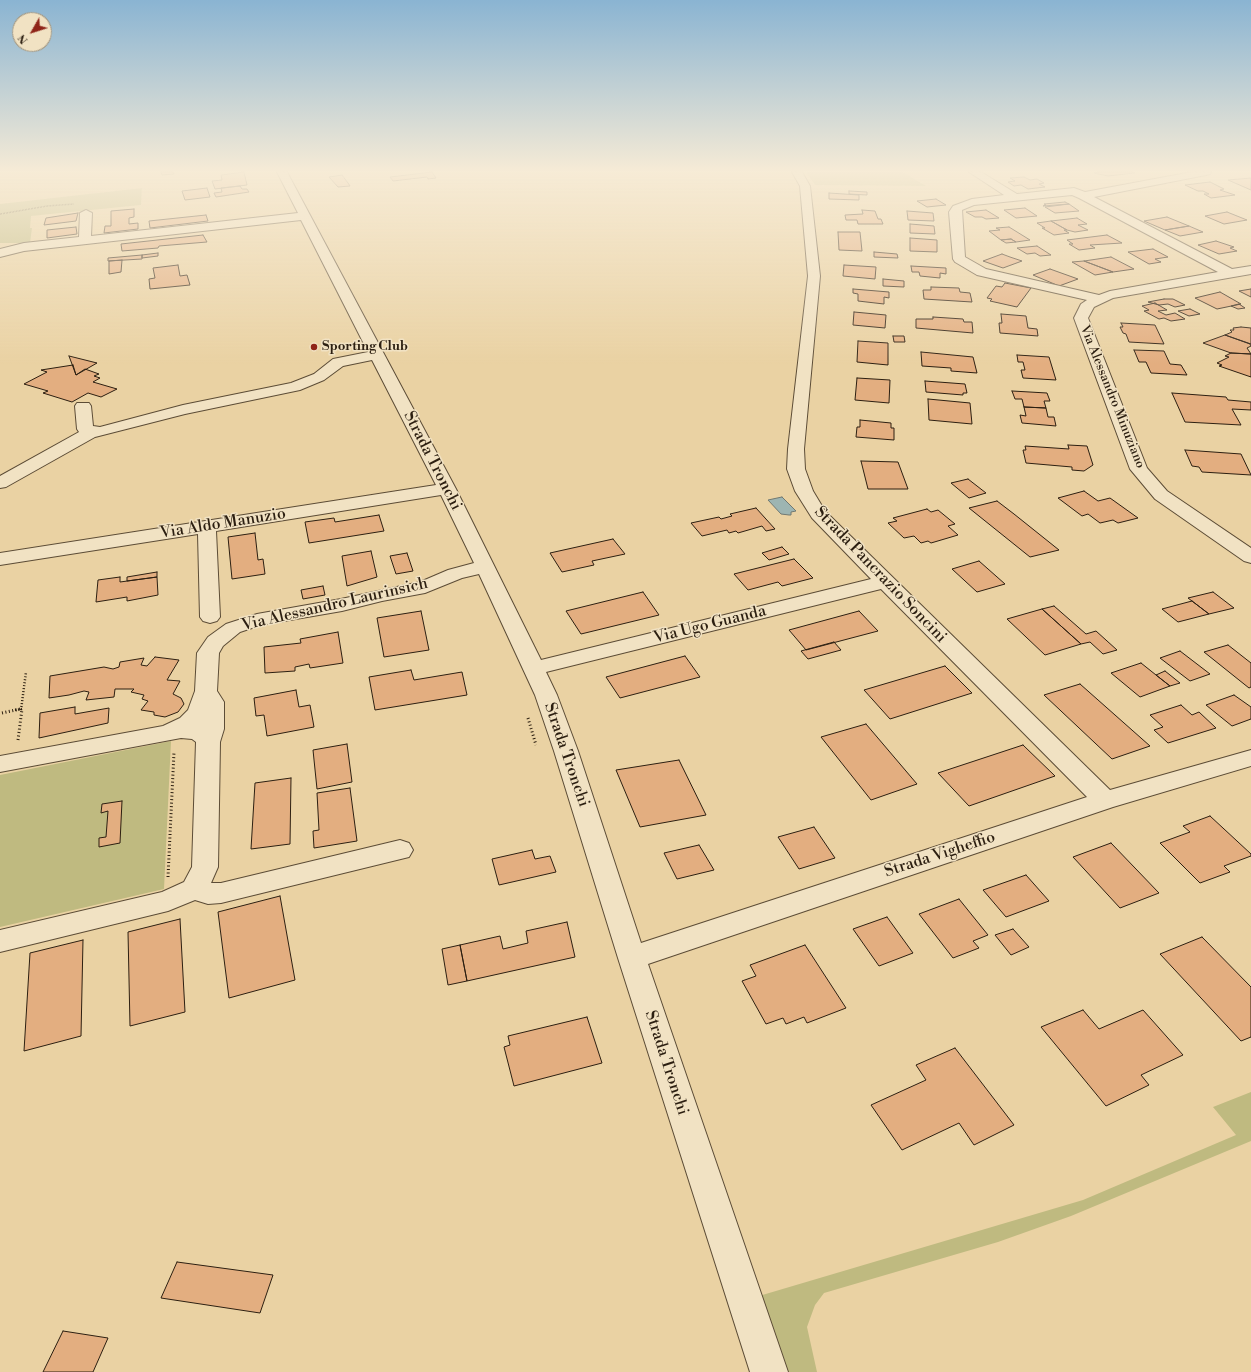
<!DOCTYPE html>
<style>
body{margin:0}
#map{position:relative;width:1251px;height:1372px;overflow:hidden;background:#ead2a3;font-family:"Libre Bodoni",serif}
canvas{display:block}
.north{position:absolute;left:12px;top:12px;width:40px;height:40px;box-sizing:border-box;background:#f1e2c3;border:1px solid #a2947c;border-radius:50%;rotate:231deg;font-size:11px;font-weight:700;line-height:16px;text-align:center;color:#2c1f11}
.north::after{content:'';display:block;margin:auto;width:14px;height:18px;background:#8f2418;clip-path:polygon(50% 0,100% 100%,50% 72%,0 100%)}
</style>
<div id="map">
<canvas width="1251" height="1372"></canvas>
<div class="north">N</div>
</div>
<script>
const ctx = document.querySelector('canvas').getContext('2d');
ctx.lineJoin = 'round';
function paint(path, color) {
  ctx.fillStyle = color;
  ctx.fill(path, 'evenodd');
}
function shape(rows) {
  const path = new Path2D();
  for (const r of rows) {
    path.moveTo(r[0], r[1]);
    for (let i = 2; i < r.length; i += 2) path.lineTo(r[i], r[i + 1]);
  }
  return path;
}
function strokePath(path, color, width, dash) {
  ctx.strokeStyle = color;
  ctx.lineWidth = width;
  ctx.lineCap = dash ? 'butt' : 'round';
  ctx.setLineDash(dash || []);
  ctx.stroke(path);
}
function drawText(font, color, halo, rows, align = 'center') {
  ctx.font = font + ' "Libre Bodoni",serif';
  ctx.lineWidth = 3;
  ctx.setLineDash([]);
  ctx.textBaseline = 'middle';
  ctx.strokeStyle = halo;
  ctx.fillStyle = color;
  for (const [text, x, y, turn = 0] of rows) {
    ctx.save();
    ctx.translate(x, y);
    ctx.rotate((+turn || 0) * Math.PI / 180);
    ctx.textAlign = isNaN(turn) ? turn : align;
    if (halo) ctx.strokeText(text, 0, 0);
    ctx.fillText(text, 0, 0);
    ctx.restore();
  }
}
const green = shape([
 [806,172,903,172,926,186,815,185],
 [142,188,141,205,31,216,30,228,32,228,30,243,0,243,0,204],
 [171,741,164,889,0,927,0,775],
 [1251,1092,1251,1141,1071,1216,998,1242,824,1293,815,1305,807,1327,817,1372,785,1372,759,1296,1083,1200,1236,1135,1213,1107]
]);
const water = shape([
 [782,497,796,511,791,512,791,515,789,515,781,514,768,500,782,497]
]);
const building = shape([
 [161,172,173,172,174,174,162,175,161,172],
 [244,172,247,185,215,189,212,181,222,180,221,175,244,172],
 [432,172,436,178,428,179,427,177,393,181,390,177,432,172],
 [1098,172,1132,172,1135,173,1108,176,1094,173,1099,172,1098,172],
 [342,175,348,183,350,186,338,187,329,177,342,175],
 [1024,177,1030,180,1037,179,1044,183,1039,184,1045,187,1028,189,1021,185,1014,186,1008,182,1015,181,1010,178,1024,177],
 [1251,178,1251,190,1228,180,1251,178],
 [1210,182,1224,189,1220,190,1235,195,1211,198,1204,194,1209,194,1203,191,1198,191,1185,185,1210,182],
 [240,186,242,189,247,189,249,192,216,197,214,193,222,192,221,188,240,186],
 [207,188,210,197,185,200,182,191,207,188],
 [849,191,867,192,867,195,849,194,849,191],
 [829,193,859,195,859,200,829,199,829,193],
 [936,199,946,205,927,207,917,201,936,199],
 [1065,202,1069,204,1043,206,1046,205,1044,204,1065,202],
 [1069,204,1079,211,1055,213,1045,207,1069,204],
 [1025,208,1037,216,1016,218,1004,210,1025,208],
 [134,209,134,217,129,218,129,224,138,223,138,229,104,233,105,226,111,226,111,211,134,209],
 [862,210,875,211,878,219,881,219,883,224,858,224,857,220,846,220,845,215,863,214,862,210],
 [986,210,999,218,986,219,982,217,975,217,966,212,986,210],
 [907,211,933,213,934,221,908,220,907,211],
 [1227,212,1247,220,1224,224,1205,216,1227,212],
 [78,213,76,221,44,225,46,218,78,213],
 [206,215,208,221,150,228,149,221,206,215],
 [1167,217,1189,226,1165,230,1144,221,1167,217],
 [1077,218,1087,224,1078,225,1088,230,1075,232,1067,230,1051,221,1077,218],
 [1051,221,1067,230,1064,230,1069,233,1054,235,1042,228,1045,228,1037,223,1051,221],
 [910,224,934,226,935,234,910,233,910,224],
 [1189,226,1203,232,1180,236,1165,230,1189,226],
 [76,227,77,234,47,238,47,230,76,227],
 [1009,227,1030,240,1016,242,1011,239,1001,240,989,231,1000,230,996,228,1009,227],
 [838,232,860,232,862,251,839,250,838,232],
 [203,235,207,242,159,246,158,248,122,251,121,244,203,235],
 [1107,235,1122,243,1090,245,1095,248,1079,250,1069,244,1073,244,1067,240,1107,235],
 [910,238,937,240,937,252,910,251,910,238],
 [1011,239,1016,242,1006,243,1001,240,1011,239],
 [1216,241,1234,247,1230,248,1237,251,1219,254,1198,245,1216,241],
 [1037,246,1051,255,1040,256,1035,253,1027,254,1017,248,1037,246],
 [1153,249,1168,257,1155,259,1161,262,1149,264,1128,252,1153,249],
 [874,252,897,254,898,258,874,257,874,252],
 [158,253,158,256,142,258,142,255,158,253],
 [1002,254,1010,257,1022,261,1003,268,983,261,1002,254],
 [142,255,142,259,108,261,108,258,142,255],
 [1111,257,1134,269,1113,272,1084,261,1111,257],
 [122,260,121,272,109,274,109,261,122,260],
 [1084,261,1113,272,1095,275,1072,262,1084,261],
 [178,265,180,276,187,275,190,285,150,289,149,279,155,278,153,268,178,265],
 [844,265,876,267,875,279,843,276,844,265],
 [911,266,946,268,946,274,940,273,940,278,920,276,919,272,912,272,911,266],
 [1050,269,1078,279,1059,286,1033,275,1050,269],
 [883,279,904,281,904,287,883,286,883,279],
 [1005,283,1031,288,1017,307,990,301,992,299,987,298,996,286,1002,287,1005,283],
 [931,287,959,288,960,292,970,293,972,302,924,299,923,290,931,290,931,287],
 [853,289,889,292,889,298,884,297,884,304,858,301,858,294,853,293,853,289],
 [1251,289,1251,297,1239,291,1251,289],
 [1220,292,1241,304,1217,309,1195,298,1220,292],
 [1164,299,1173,299,1185,305,1175,307,1168,304,1159,305,1148,302,1164,299],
 [1155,303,1167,310,1158,311,1166,315,1175,313,1185,319,1171,321,1164,318,1159,319,1144,311,1149,310,1142,306,1155,303],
 [1239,304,1245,308,1238,309,1231,306,1239,304],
 [1190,309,1200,314,1189,316,1178,311,1190,309],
 [854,312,886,315,885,328,853,325,854,312],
 [1001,314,1026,316,1028,328,1037,329,1038,336,1000,333,999,323,1002,323,1001,314],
 [933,317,963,319,964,322,972,322,973,333,916,328,916,319,933,319,933,317],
 [1121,323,1155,325,1164,344,1129,342,1126,334,1123,333,1120,327,1123,327,1121,323],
 [1241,327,1251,328,1251,344,1225,335,1232,332,1230,330,1234,330,1233,328,1241,327],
 [1225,335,1250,344,1251,346,1247,348,1251,354,1231,353,1203,343,1225,335],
 [893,336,904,336,905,342,894,342,893,336],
 [858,341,888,343,888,365,857,362,858,341],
 [1134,350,1164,351,1170,364,1181,365,1187,375,1151,373,1146,362,1139,362,1134,350],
 [921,352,973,357,977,373,951,371,951,368,922,366,921,352],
 [1231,353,1251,354,1251,377,1219,366,1222,365,1217,363,1229,357,1225,356,1231,353],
 [1017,355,1049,357,1056,380,1023,378,1021,370,1025,370,1023,362,1018,362,1017,355],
 [69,356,97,363,76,375,69,356],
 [73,365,76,375,85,369,99,374,94,376,100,378,93,382,117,389,101,397,88,393,72,402,43,393,48,391,24,384,47,372,41,370,73,365],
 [857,378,890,380,889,403,855,400,857,378],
 [925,381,965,384,967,393,963,393,963,395,926,392,925,381],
 [1012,391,1047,393,1050,401,1044,401,1046,408,1024,407,1022,399,1015,399,1012,391],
 [1172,393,1226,397,1228,400,1251,402,1251,410,1232,409,1241,425,1185,422,1172,393],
 [928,399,970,403,972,424,929,420,928,399],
 [1024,407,1046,408,1048,417,1054,417,1056,426,1022,423,1020,415,1026,416,1024,407],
 [860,420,891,423,891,428,894,428,894,440,856,437,857,427,860,427,860,420],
 [1068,445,1087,446,1093,465,1084,471,1072,470,1072,467,1026,463,1023,450,1026,450,1025,446,1069,449,1068,445],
 [1185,450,1241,454,1251,475,1202,472,1199,467,1192,466,1185,450],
 [861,461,898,462,908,489,868,489,861,461],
 [968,479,986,493,969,498,951,483,968,479],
 [1084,491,1098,501,1110,498,1138,518,1118,523,1113,520,1100,523,1088,514,1082,516,1058,498,1084,491],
 [997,501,1014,514,1059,550,1030,557,969,508,997,501],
 [756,508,775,529,766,531,762,526,738,533,736,531,729,533,727,530,702,536,691,523,719,517,721,519,732,516,730,514,756,508],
 [927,509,931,512,938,510,955,524,948,526,958,535,931,543,928,541,921,543,914,536,904,538,888,523,897,521,893,518,927,509],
 [379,515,384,531,309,543,305,522,334,518,335,522,379,515],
 [255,533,258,560,263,559,265,574,232,579,228,537,255,533],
 [613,539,625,554,592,561,594,565,562,572,550,553,613,539],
 [782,547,789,554,769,560,762,553,782,547],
 [371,551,377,577,347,586,342,556,371,551],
 [407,553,413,571,396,574,390,556,407,553],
 [794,559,813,578,782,586,778,582,748,590,734,574,794,559],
 [979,561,1005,584,977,592,952,569,979,561],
 [157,572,157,577,127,581,127,577,157,572],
 [120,577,120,582,157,577,158,595,127,601,127,597,96,602,98,580,120,577],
 [323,586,325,595,303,599,301,590,323,586],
 [643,592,659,615,581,634,566,611,643,592],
 [1213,592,1234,608,1209,614,1188,598,1213,592],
 [1192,601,1209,614,1178,622,1162,609,1192,601],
 [1054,606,1086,634,1096,631,1117,650,1103,654,1090,642,1081,644,1042,609,1054,606],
 [1042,609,1081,644,1045,655,1007,619,1042,609],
 [421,611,429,650,384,657,377,618,421,611],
 [859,611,878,631,806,650,789,630,859,611],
 [338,632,343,663,310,668,309,664,295,667,295,671,265,673,264,647,301,643,300,639,338,632],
 [834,642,841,650,808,659,801,651,834,642],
 [1228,645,1251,663,1251,687,1249,688,1204,652,1228,645],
 [1180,651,1210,674,1190,681,1160,658,1180,651],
 [685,656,700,677,620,698,606,677,685,656],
 [155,657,179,660,167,680,180,681,173,694,181,698,184,704,178,712,165,717,154,715,154,712,141,710,148,701,142,699,144,695,131,692,134,689,115,689,114,697,86,700,89,692,84,691,69,695,49,698,50,676,104,667,113,669,119,667,120,662,144,658,141,665,147,666,155,657],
 [1141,663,1156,675,1170,686,1140,697,1111,673,1141,663],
 [945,666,972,693,890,719,864,690,945,666],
 [411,670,414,680,462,672,467,695,375,710,369,677,411,670],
 [1165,671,1180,683,1170,686,1156,675,1165,671],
 [1080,684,1150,746,1112,759,1044,695,1080,684],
 [296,690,299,707,310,705,314,727,267,736,264,715,256,716,254,698,296,690],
 [1234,695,1251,707,1251,719,1232,726,1206,705,1234,695],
 [1181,705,1192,715,1199,712,1216,728,1168,743,1154,730,1163,727,1150,715,1181,705],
 [75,707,75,714,109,708,108,723,39,738,40,713,75,707],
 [866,724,917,784,871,800,821,737,866,724],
 [347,744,352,782,317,789,313,750,347,744],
 [1023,745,1055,776,969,806,938,773,1023,745],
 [679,760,706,815,640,827,616,770,679,760],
 [291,778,290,844,251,849,255,783,291,778],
 [350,788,357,841,314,848,313,831,319,830,317,793,350,788],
 [122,801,120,843,99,847,99,838,106,837,108,811,101,813,102,804,122,801],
 [1210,816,1251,854,1251,856,1224,866,1230,872,1200,883,1160,843,1190,832,1183,826,1210,816],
 [814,827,835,858,799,869,778,837,814,827],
 [1111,843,1159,893,1120,908,1073,857,1111,843],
 [699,845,714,870,677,879,664,853,699,845],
 [532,850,535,859,550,856,556,872,499,885,492,859,532,850],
 [1026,875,1049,901,1006,917,983,890,1026,875],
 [280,896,295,980,229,998,218,912,280,896],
 [959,899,988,935,973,941,979,948,953,958,919,914,959,899],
 [887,917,913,953,879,966,853,929,887,917],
 [180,919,185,1012,130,1026,128,932,180,919],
 [567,922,575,957,467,981,460,945,500,936,503,949,528,943,526,931,567,922],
 [1013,929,1029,947,1011,955,995,935,1013,929],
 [1202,937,1251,987,1251,1037,1241,1041,1160,954,1202,937],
 [83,940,81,1036,24,1051,30,953,83,940],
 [460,945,467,981,448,985,442,949,460,945],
 [805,945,846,1008,807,1023,804,1017,786,1024,783,1018,766,1024,742,981,756,976,750,965,805,945],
 [1083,1010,1099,1029,1143,1010,1183,1055,1141,1075,1149,1085,1106,1106,1041,1027,1083,1010],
 [587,1017,602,1063,514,1086,504,1047,510,1045,508,1036,587,1017],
 [955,1048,1014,1125,974,1145,959,1123,902,1150,871,1105,926,1080,916,1065,955,1048],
 [177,1262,273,1275,260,1313,161,1298,177,1262],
 [63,1331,108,1338,93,1372,43,1372,63,1331]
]);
const pathFar2 = shape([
 [0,214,47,206,74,204]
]);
const pathFar1 = shape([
 [15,710,22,709],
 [21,710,26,672]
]);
const path = shape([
 [2,713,20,709],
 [528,718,536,745],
 [18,740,22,709],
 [168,877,174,752]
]);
const minor = shape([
 [277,172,287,172,456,489,541,660,871,579,812,518,795,491,787,469,788,449,808,276,800,186,792,172,802,172,810,186,820,276,804,449,805,469,813,491,825,511,1110,790,1251,750,1251,766,1113,807,648,964,788,1372,750,1372,618,958,554,751,535,695,479,574,462,578,425,593,382,601,342,611,261,625,240,632,223,646,219,653,217,691,224,702,224,729,220,742,218,867,211,883,221,883,400,840,409,843,413,850,409,857,221,903,208,904,195,900,168,911,0,952,0,930,162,892,184,882,192,867,196,742,192,739,181,738,0,772,0,756,163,726,180,718,188,710,195,691,197,653,208,637,226,624,257,614,341,599,420,582,448,570,474,563,441,495,216,531,220,617,217,621,210,623,203,621,200,617,198,534,0,565,0,553,436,485,372,360,343,366,324,380,300,390,185,414,95,437,6,487,0,488,0,476,79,432,77,429,75,406,77,403,89,403,91,406,93,426,100,427,183,405,291,383,314,374,333,359,368,352,301,220,24,251,0,257,0,249,24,243,79,237,80,213,86,210,92,213,91,236,298,213,277,172],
 [881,589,1087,797,641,943,578,751,557,695,546,672,881,589],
 [969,172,981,172,1017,194,1074,188,1085,192,1192,172,1211,172,1210,174,1206,175,1094,197,1232,269,1251,266,1251,274,1113,298,1094,307,1088,318,1147,468,1167,491,1251,548,1251,563,1244,561,1155,499,1130,469,1074,318,1081,304,1087,300,977,275,955,262,953,259,949,212,953,206,972,199,1004,195,969,172],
 [1072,195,1079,198,1218,272,1110,291,1099,295,986,269,965,257,962,210,974,205,1072,195]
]);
const markers = [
 [314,347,4,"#8f2418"]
];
const farPoinames = [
 ["Sporting Club",322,347]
];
const farStreetnames = [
 ["Via Alessandro Minuziano",1112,397,68]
];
const streetNames = [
 ["Strada Tronchi",432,461,63],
 ["Via Aldo Manuzio",223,524,-9],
 ["Strada Pancrazio Soncini",880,575,46],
 ["Via Alessandro Laurinsich",335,605,-13],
 ["Via Ugo Guanda",710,625,-14],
 ["Strada Tronchi",566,755,71],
 ["Strada Vigheffio",940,855,-18],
 ["Strada Tronchi",666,1063,72]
];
paint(green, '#bfba80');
paint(water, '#9db5b2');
strokePath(water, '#707972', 1);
paint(building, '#e3ae80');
strokePath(building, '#2c1f11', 1);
strokePath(minor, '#5c4c36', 2);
strokePath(pathFar2, '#2c1f11', 1.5, [0.5, 1]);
strokePath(pathFar1, '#2c1f11', 2.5, [1, 2]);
strokePath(path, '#2c1f11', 3, [1, 2.5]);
paint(minor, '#f1e2c3');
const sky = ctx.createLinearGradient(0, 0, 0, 364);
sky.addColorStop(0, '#8ab4d2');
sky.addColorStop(0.47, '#f6ebd6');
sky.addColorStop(1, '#f6ebd600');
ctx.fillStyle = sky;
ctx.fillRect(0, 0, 1251, 364);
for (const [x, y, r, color] of markers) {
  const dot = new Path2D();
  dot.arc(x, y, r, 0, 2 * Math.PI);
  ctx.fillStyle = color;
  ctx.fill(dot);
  strokePath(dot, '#f1e2c3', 1.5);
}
drawText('bold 13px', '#2c1f11', '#f1e2c3', farPoinames, 'left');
drawText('13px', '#2c1f11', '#f1e2c3', farStreetnames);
drawText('16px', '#2c1f11', '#f1e2c3', streetNames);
</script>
